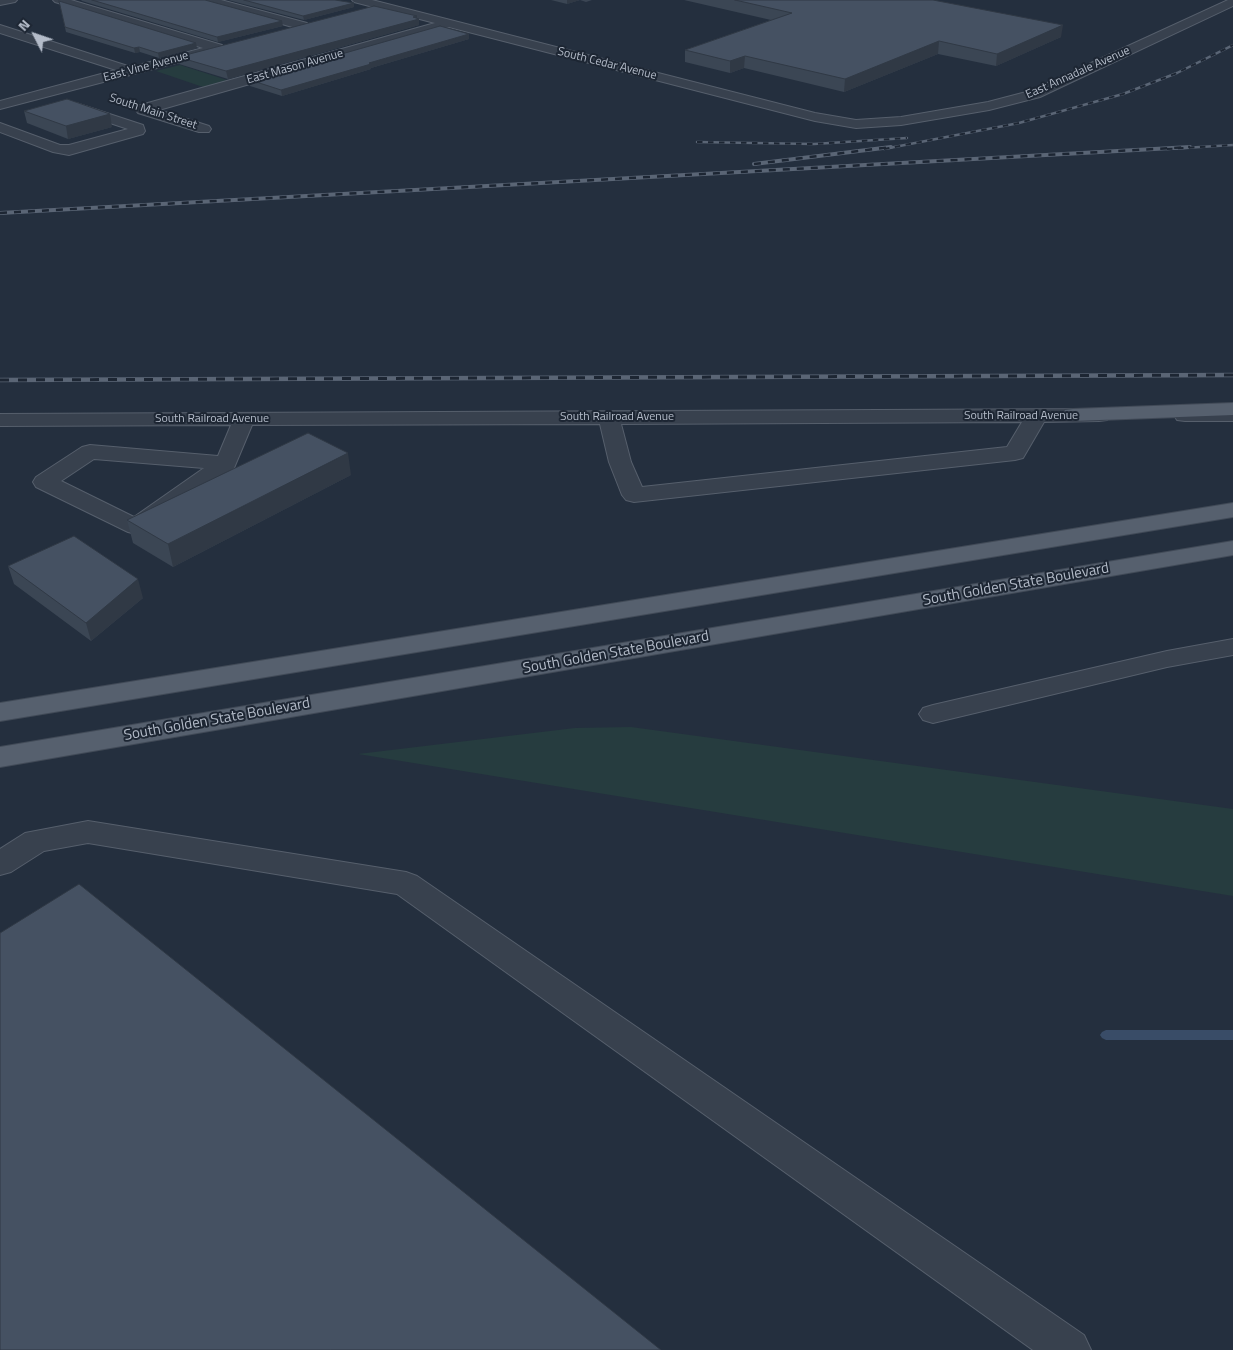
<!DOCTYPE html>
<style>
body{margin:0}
#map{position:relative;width:1233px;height:1350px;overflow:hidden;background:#242f3e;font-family:"Titillium Web",sans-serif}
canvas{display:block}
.north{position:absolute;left:10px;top:10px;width:50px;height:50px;-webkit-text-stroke:4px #1d2633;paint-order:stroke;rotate:311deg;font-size:14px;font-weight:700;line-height:20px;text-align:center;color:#b4bcc9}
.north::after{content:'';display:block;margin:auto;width:18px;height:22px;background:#b4bcc9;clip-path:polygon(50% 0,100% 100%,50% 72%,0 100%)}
</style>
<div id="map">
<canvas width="1233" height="1350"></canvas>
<div class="north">N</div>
</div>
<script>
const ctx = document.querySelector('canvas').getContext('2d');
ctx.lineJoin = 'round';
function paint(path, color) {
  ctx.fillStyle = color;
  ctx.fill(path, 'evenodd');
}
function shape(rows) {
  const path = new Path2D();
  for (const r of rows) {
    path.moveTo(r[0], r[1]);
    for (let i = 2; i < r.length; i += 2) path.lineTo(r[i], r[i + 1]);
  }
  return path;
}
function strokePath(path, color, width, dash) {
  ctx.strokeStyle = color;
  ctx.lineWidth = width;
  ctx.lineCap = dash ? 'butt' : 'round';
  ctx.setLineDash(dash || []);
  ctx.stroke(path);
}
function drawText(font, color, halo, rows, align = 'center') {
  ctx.font = font + ' "Titillium Web",sans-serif';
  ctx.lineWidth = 4;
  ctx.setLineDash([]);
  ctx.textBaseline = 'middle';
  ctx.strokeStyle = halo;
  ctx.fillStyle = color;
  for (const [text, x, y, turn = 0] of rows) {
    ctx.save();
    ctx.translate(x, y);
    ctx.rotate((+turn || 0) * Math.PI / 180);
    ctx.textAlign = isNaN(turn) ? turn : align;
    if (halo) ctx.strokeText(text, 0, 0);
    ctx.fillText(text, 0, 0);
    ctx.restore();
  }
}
const green = shape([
 [180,65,227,80,203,87,156,71],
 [631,727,1233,809,1233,896,358,754,575,728]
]);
const stream = shape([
 [1106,1030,1233,1030,1233,1040,1106,1040,1102,1038,1100,1035,1102,1032,1106,1030]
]);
const minor = shape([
 [0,0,17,0,15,2,0,5,0,0],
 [53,0,71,0,222,45,224,48,222,51,0,109,0,101,116,70,0,33,0,25,131,67,203,48,55,2,53,0],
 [202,0,221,0,307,23,309,26,303,30,204,2,202,0],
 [352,0,372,0,815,113,856,120,901,117,988,102,1030,91,1228,0,1233,0,1233,6,1040,97,989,110,901,125,856,128,815,121,449,27,159,110,209,126,211,129,209,132,199,132,138,113,135,109,137,106,435,23,354,2,352,0],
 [76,103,143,125,145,131,143,134,69,155,53,152,0,132,0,123,60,145,69,145,128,129,71,110,69,107,71,104,76,103],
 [1099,409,1107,410,1110,415,1107,420,1099,421,1044,422,1023,458,1015,460,634,502,626,500,622,495,609,462,600,424,252,425,234,468,144,532,136,534,128,532,36,487,33,482,36,477,82,447,90,445,218,456,231,425,0,426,0,414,1099,409],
 [1022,422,1007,447,642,487,631,462,621,424,1022,422],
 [94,459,204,468,134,517,61,481,94,459],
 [1185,409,1233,409,1233,421,1185,421,1177,420,1174,415,1177,410,1185,409],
 [1233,639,1233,655,1167,667,933,723,923,720,919,714,923,708,933,705,1167,651,1233,639],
 [88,821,406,872,417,876,1084,1335,1091,1350,1033,1350,397,894,88,843,44,851,11,872,0,875,0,849,25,833,88,821]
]);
const major = shape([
 [1233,403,1233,415,1073,421,1065,420,1062,415,1065,410,1073,409,1233,403],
 [1233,503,1233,517,0,721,0,703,1233,503],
 [1233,541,1233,555,0,767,0,747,1233,541]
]);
const railFar2 = shape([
 [697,142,814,144,907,138],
 [884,149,1019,123,1123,94,1177,73,1233,45],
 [1167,149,1233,145]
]);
const railFar1 = shape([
 [754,164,891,147],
 [0,213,1190,147]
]);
const rail = shape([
 [0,380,1233,375]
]);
const wall = shape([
 [81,0,205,0,283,26,218,42,82,1],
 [228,0,335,0,354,7,304,20],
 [551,0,592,0,586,2,580,0,567,4],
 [684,0,933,0,1061,37,996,66,938,54,844,92,744,68,730,73,685,62,685,50,771,20],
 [59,1,197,48,159,58,140,52,135,53,66,32],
 [417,16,417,18,419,19,419,25,228,79,179,64,178,57],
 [469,34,469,39,371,68,371,69,282,96,250,86,250,80],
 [24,111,112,127,68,139,27,123],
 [351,475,173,567,133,543,127,520],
 [8,566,143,598,91,641,14,584]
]);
const shadedWall = shape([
 [567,0,580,0,567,4],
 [354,3,354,7,304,20,303,16],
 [417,16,417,19,419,19,419,25,228,79,226,71],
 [282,21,283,26,218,42,217,37],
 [1063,25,1061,37,996,66,997,54],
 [469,34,469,39,371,68,371,69,282,96,281,90,369,63],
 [939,41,938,54,844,92,845,79],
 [196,43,197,48,159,58,158,53],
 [139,47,140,52,135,53,134,48],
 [745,56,744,68,730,73,730,61],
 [110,114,112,127,68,139,66,126],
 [348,453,351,475,173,567,168,544],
 [138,579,143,598,91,641,86,623]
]);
const building = shape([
 [92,0,205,0,282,21,217,37,92,0],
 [244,0,335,0,354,3,303,16,244,0],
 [735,0,933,0,1063,25,997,54,939,41,845,79,745,56,730,61,685,50,792,13,735,0],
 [59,1,196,43,158,53,139,47,134,48,65,27,59,1],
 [374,6,417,16,413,17,419,19,226,71,178,57,374,6],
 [440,26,469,34,369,63,371,64,281,90,250,80,440,26],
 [67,99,110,114,66,126,24,111,67,99],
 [308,433,348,453,168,544,127,520,308,433],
 [74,536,138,579,86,623,8,566,74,536],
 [79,884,661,1350,0,1350,0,933,79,884]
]);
const farStreetnames = [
 ["South Cedar Avenue",607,64,14],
 ["East Vine Avenue",146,67,-15],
 ["East Mason Avenue",295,67,-16],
 ["East Annadale Avenue",1078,73,-24],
 ["South Main Street",153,112,18],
 ["South Railroad Avenue",1021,416],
 ["South Railroad Avenue",617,417],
 ["South Railroad Avenue",212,419]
];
const streetNames = [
 ["South Golden State Boulevard",1016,585,-10],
 ["South Golden State Boulevard",616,653,-10],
 ["South Golden State Boulevard",217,720,-10]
];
paint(green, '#263c3f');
paint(stream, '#394c67');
strokePath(minor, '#565f6c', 2);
strokePath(major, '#414a57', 2);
paint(minor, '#38414e');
paint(major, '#56606e');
strokePath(railFar2, '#5a6575', 2.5);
strokePath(railFar1, '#5a6575', 4);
strokePath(rail, '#5a6575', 4.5);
strokePath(railFar2, '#1d2633', 2, [5.5]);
strokePath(railFar1, '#1d2633', 2.5, [7]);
strokePath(rail, '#1d2633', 3, [9]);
paint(wall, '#3b4654');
paint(shadedWall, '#303945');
paint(building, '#455162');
strokePath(building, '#303945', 1);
drawText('12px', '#b4bcc9', '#1d2633', farStreetnames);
drawText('15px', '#b4bcc9', '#1d2633', streetNames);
</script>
